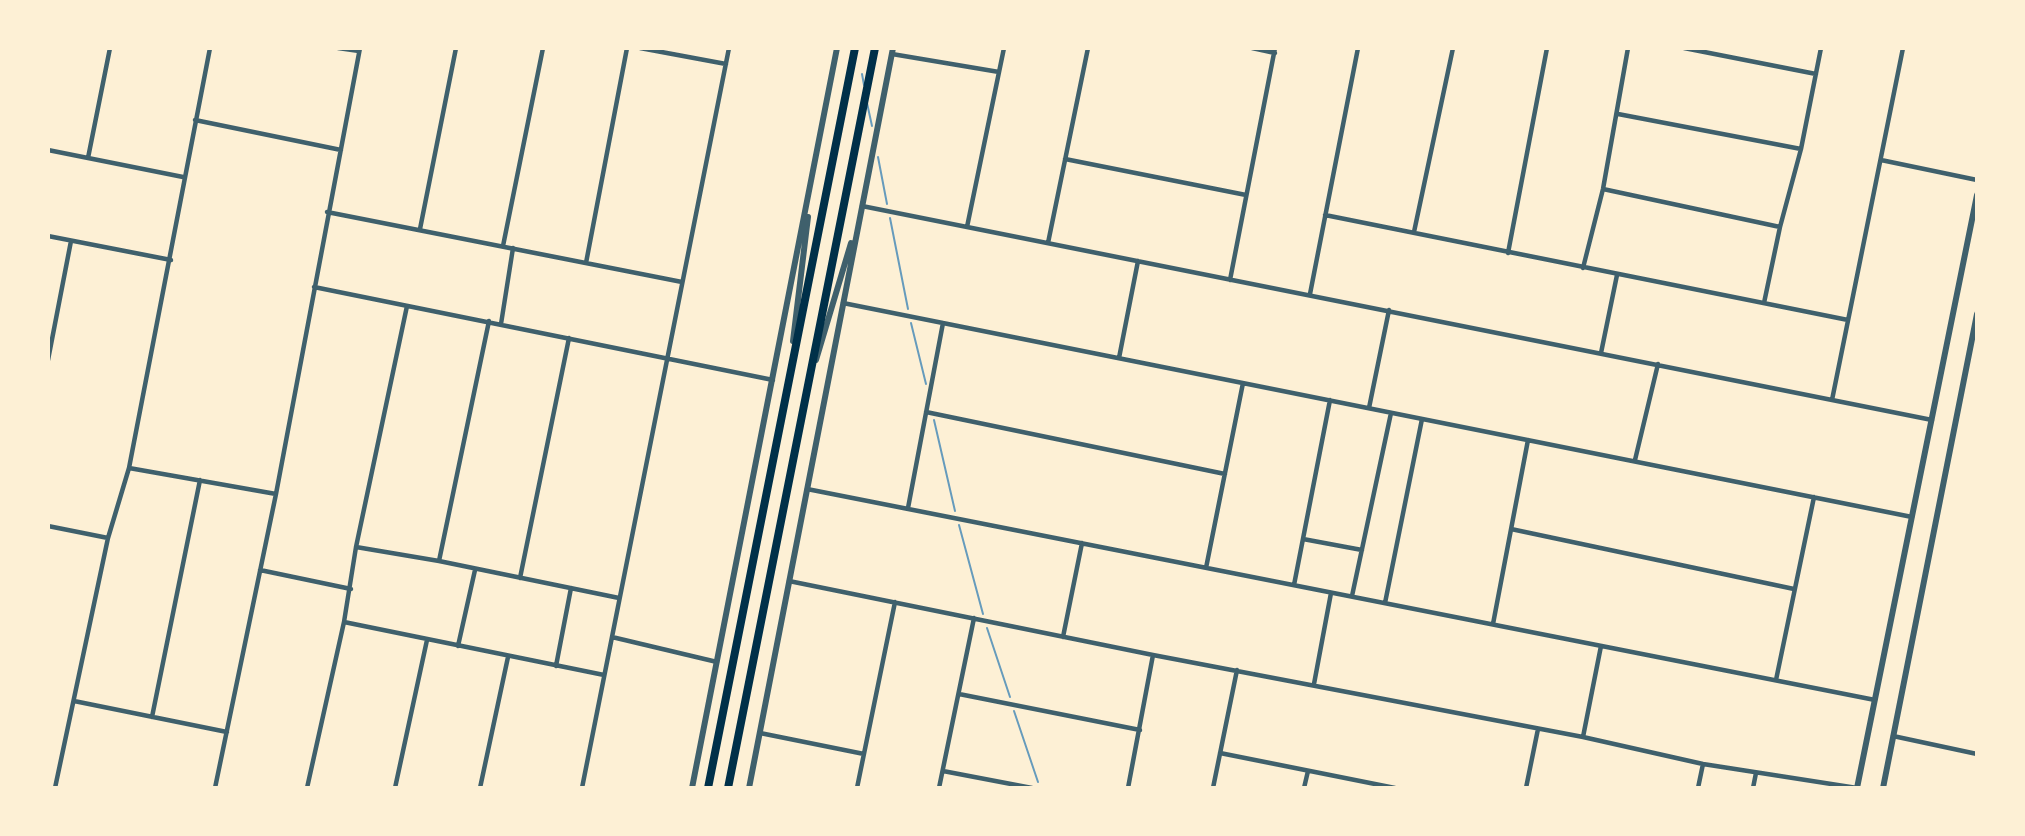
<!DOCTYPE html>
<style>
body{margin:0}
#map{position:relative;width:2025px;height:836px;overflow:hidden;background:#fdf0d5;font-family:"Sofia Sans Condensed",sans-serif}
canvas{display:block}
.frame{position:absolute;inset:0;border:50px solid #fdf0d5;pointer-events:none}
</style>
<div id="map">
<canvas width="2025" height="836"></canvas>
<div class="frame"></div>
</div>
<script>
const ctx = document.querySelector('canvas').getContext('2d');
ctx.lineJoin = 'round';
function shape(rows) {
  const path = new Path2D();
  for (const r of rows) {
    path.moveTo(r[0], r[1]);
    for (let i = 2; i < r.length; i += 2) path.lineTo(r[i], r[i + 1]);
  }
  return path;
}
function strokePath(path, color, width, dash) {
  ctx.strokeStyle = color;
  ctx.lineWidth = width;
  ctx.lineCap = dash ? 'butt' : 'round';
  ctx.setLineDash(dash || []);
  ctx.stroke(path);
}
const stream = shape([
 [862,74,864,85],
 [867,103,872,126],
 [878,157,887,204],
 [890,218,908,309],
 [911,323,926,384],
 [934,420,955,511],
 [959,525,983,614],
 [987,628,1010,697],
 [1014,711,1038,782]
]);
const minor = shape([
 [338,48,359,51],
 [640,48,726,64],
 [1252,48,1275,53],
 [1684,48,1816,74],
 [892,54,999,72],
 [1618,114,1801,149],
 [195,120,341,150],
 [48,150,183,177],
 [88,158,110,48],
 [1065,159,1246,195],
 [1881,160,1977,180],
 [1603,189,1780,227],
 [862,206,1932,420],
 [327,212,682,282],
 [1325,215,1848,320],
 [967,227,1004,48],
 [420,229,456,48],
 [1414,232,1453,48],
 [48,236,171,260],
 [1048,243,1088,48],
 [503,246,543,48],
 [1508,253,1547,48],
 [586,263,627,48],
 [1583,268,1603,189,1628,48],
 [1230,280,1275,48],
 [314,287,773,380],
 [1310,294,1358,48],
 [843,303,1912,517],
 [1764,303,1780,227,1801,149,1821,48],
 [501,324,513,248],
 [1601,353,1617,275],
 [1119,358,1138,261],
 [48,360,71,241],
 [1832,400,1903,48],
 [1369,408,1389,310],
 [926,412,1225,474],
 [1635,460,1658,364],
 [129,468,276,494],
 [807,489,1875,700],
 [908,508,943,323],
 [48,526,108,538],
 [1511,529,1794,589],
 [1303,539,1362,550],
 [356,547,439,561,619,598],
 [439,561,489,321],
 [1206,568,1243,383],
 [260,570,351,589],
 [520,578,569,338],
 [789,581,1153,655,1583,737,1703,764,1857,788],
 [1294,585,1330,400],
 [1352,596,1391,413],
 [1385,603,1422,419],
 [344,622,604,675],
 [1493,624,1528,440],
 [612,637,717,662],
 [1063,637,1082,543],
 [458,646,475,570],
 [556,666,571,588],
 [1776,680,1814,497],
 [1314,684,1331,593],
 [959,694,1140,730],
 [74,701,227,732],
 [152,717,200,480],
 [760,733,864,754],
 [1893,736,1977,754],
 [1583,737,1601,646],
 [1220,753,1395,788],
 [943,771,1032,788],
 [55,788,108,538,129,468,210,48],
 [215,788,276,494,360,48],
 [307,788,344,622,356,547,407,306],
 [395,788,427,640],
 [480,788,508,657],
 [582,788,729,48],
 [857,788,895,602],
 [939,788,974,618],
 [1128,788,1153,655],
 [1213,788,1237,670],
 [1304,788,1308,771],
 [1526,788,1538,729],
 [1698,788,1703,764],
 [1753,788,1756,773]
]);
const tertiary = shape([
 [793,341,808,217],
 [816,360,851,243],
 [692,788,837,48],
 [749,788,893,48],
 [1857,788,1977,195],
 [1883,788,1977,314]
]);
const primary = shape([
 [708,788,855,48],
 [728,788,875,48]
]);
strokePath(stream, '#669bbc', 2);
strokePath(minor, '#3f606c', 4.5);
strokePath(tertiary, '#3f606c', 6);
strokePath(primary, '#003049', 8);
</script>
